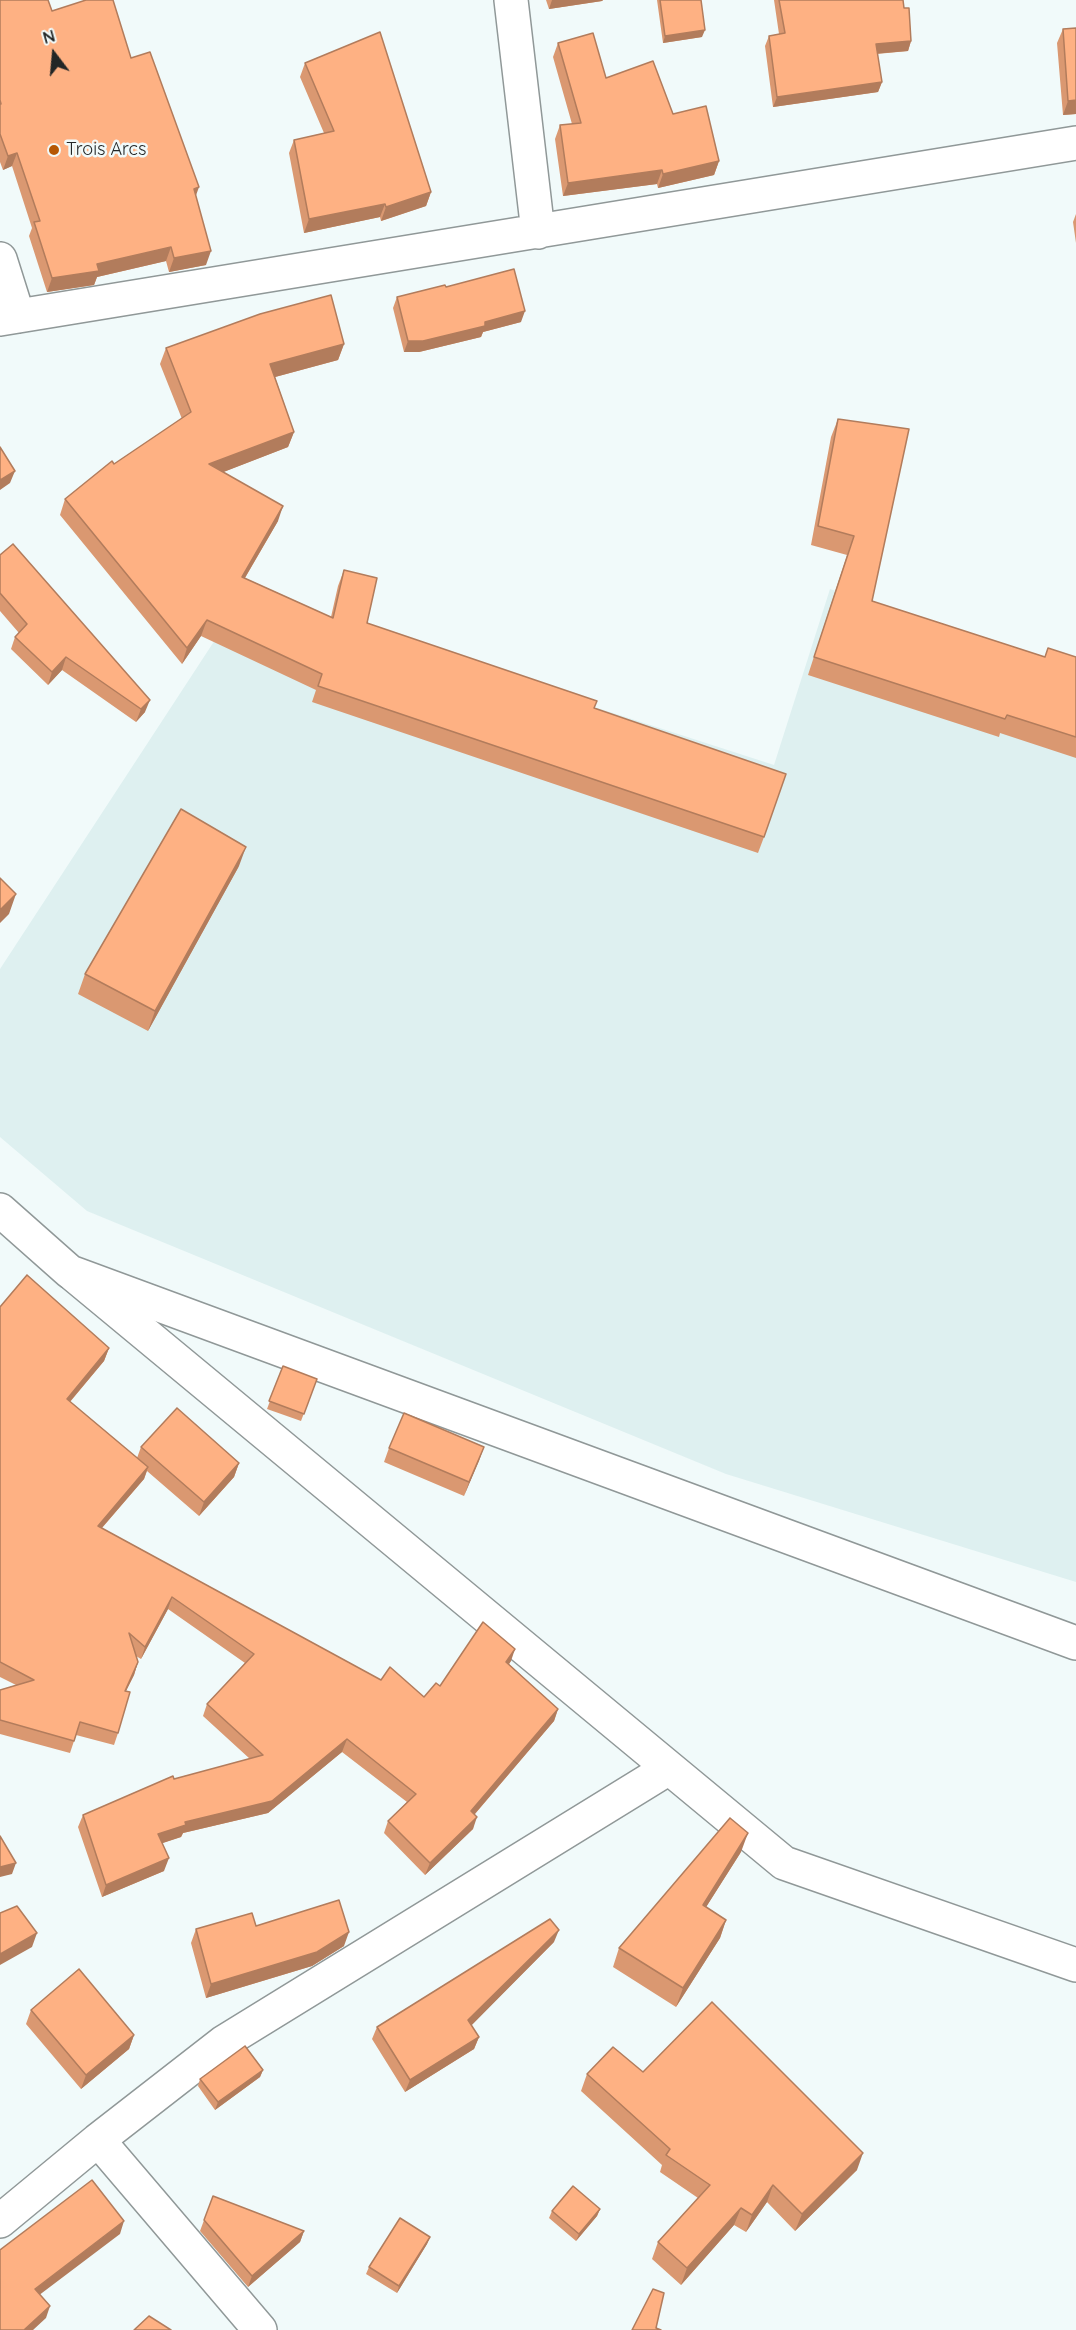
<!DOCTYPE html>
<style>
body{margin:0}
#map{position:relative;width:1076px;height:2330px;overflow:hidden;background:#f1fafa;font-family:Quicksand,sans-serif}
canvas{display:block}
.north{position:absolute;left:24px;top:24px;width:60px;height:60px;-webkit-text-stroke:4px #f1fafa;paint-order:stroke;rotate:344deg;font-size:16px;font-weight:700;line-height:24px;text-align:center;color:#232626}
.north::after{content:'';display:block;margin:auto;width:21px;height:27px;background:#232626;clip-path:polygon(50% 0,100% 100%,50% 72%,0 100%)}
</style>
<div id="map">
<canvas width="1076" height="2330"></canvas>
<div class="north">N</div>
</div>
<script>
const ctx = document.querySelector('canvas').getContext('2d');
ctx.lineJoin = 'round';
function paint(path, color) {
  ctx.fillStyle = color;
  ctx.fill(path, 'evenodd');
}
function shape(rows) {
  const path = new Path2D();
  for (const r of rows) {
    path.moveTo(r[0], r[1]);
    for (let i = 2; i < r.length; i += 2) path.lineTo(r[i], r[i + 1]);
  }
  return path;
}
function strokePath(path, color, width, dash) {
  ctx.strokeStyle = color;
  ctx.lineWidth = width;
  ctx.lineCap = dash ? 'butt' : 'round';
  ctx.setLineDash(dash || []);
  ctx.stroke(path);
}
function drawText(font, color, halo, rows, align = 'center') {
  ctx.font = font + ' Quicksand,sans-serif';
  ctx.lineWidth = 5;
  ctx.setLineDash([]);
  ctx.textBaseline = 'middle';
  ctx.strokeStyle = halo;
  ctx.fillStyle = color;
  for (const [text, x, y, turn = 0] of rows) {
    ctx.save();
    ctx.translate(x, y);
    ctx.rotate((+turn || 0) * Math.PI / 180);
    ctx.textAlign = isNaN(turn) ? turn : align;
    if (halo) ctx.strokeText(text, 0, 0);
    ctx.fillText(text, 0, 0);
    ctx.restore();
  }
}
const built = shape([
 [830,589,1076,669,1076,1582,726,1474,87,1211,0,1137,0,969,245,594,774,765]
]);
const minor = shape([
 [511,0,538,232],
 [0,259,18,316],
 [0,319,1076,143],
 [74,1275,784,1863,1076,1965],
 [0,2221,98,2140],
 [260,2330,98,2140,224,2042,669,1768]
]);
const secondary = shape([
 [0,1210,70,1272,1076,1643]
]);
const wall = shape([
 [0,0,52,11,131,58,196,196,206,265,169,272,166,261,97,277,94,285,47,292,29,236,32,228,12,166,3,170,0,162],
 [546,0,603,0,602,1,549,9],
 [657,0,701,0,702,37,663,43],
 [774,0,903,0,904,8,911,41,908,51,877,54,882,82,878,92,773,107,765,46,769,36,779,34],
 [1076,28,1076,114,1063,115,1057,43,1063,29],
 [558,43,606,78,673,114,719,161,714,175,658,188,657,184,563,196,555,139,560,125,572,124,553,57],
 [305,63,431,192,426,206,381,221,380,217,304,233,289,153,294,140,324,133,300,77],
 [1076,214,1076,243,1073,222],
 [446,287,521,322,483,332,481,337,419,352,404,352,393,308,397,297],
 [344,344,338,360,275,377,294,432,288,447,223,472,278,521,245,578,331,617,338,586,344,570,367,623,594,708,764,837,758,853,312,702,316,690,201,636,182,664,60,515,65,499,114,464,182,419,160,364,166,348],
 [838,419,872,601,1045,657,1076,657,1076,758,1000,733,999,737,808,675,847,555,811,545,831,437],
 [0,555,145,712,136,722,62,670,48,685,11,649,15,637,19,633,0,611],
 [239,866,148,1031,78,994,85,974],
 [0,1307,109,1348,104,1361,70,1402,137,1458,141,1447,239,1463,234,1477,199,1516,147,1471,144,1479,102,1528,381,1680,424,1697,440,1686,511,1661,509,1664,558,1709,554,1721,475,1814,473,1829,425,1875,384,1833,388,1821,407,1802,342,1752,268,1813,183,1833,181,1837,162,1843,164,1871,102,1897,78,1827,83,1815,174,1779,250,1759,203,1716,207,1704,245,1663,168,1609,141,1659,136,1656,138,1662,134,1675,126,1691,118,1733,114,1745,76,1735,70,1753,0,1734,0,1690,16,1685,0,1677],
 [283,1366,317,1379,301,1421,267,1409],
 [484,1447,464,1496,384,1462,389,1448],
 [741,1852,706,1907,726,1920,720,1938,676,2007,613,1967,619,1948],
 [256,1926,344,1946,312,1966,206,1998,191,1943,196,1929],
 [554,1942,471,2025,479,2037,474,2049,405,2092,372,2039,377,2027],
 [31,2010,134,2035,129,2049,81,2089,26,2024],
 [263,2070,260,2077,215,2110,198,2086,200,2079],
 [643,2072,857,2170,795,2231,767,2202,746,2232,734,2225,681,2285,652,2259,658,2242,698,2198,660,2172,662,2165,581,2091,587,2074],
 [213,2196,304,2231,300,2242,248,2287,200,2231],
 [600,2209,597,2216,576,2241,549,2218,552,2211],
 [430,2237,427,2244,397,2293,366,2274,369,2267]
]);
const shadedWall = shape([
 [552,0,603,0,602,1,549,9],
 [705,30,702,37,663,43,665,36],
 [911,41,908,51,872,54,876,44],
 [882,82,878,92,773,107,777,97],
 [1076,100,1076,114,1063,115,1068,101],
 [17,153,12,166,3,170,8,156],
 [719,161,714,175,658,188,663,174],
 [662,170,657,184,563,196,568,183],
 [199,187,194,201,194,189],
 [431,192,426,206,381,221,386,207],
 [385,204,380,217,304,233,309,219],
 [171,247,166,261,97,277,94,285,47,292,52,278,97,264],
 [211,251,206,265,169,272,174,258],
 [525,311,521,322,483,332,481,337,419,352,404,352,408,341],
 [344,344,338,360,264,380,270,364],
 [294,432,288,447,203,480,209,464],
 [15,471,10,483,0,490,0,480],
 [283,506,278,521,236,593,242,577],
 [207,620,201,636,182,664,187,648],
 [66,657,62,670,48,685,52,672],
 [150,700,145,712,136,722,141,709],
 [246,847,239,866,148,1031,155,1011],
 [16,894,9,914,0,923,0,910],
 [109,1348,104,1361,62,1411,67,1399],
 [484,1447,479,1461,464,1496,469,1482],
 [239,1463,234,1477,199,1516,204,1502],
 [148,1467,144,1479,93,1538,98,1526],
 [172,1597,168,1609,141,1659,145,1647],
 [515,1649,511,1661,502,1674,506,1662],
 [138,1662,134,1675,120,1703,125,1691],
 [558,1709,554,1721,467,1823,471,1811],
 [347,1739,342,1752,268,1813,183,1833,181,1837,154,1846,158,1834,185,1822],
 [477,1817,473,1829,425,1875,430,1863],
 [748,1833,741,1852,696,1923,703,1905],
 [169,1858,164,1871,102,1897,106,1885],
 [16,1863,12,1874,0,1877,0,1867],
 [726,1920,720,1938,676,2007,683,1988],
 [559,1930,554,1942,464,2033,468,2020],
 [349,1932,344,1946,312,1966,206,1998,211,1984],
 [37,1933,32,1947,0,1965,0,1954],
 [134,2035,129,2049,81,2089,86,2075],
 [479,2037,474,2049,405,2092,410,2080],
 [263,2070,260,2077,215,2110,218,2102],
 [863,2153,857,2170,795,2231,802,2214],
 [773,2185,767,2202,746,2232,752,2215],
 [741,2208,734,2225,681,2285,687,2268],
 [600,2209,597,2216,576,2241,579,2234],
 [124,2221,120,2234,30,2302,35,2289],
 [304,2231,300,2242,248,2287,252,2276],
 [430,2237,427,2244,397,2293,399,2286],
 [50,2306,46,2318,33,2330,24,2330]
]);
const building = shape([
 [0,0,48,0,52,11,86,0,113,0,131,58,150,52,199,187,194,189,211,251,174,258,171,247,97,264,99,271,52,278,34,222,40,221,17,153,8,156,0,134,0,104,1,104,0,100,0,0],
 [660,0,701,0,705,30,665,36,660,0],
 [779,0,903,0,904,8,909,8,911,41,876,44,882,82,777,97,769,36,785,33,779,0],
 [1076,28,1076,100,1068,101,1063,29,1076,28],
 [380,32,431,192,386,207,385,204,309,219,294,140,334,131,305,63,380,32],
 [593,33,606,78,653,61,673,114,706,106,719,161,663,174,662,170,568,183,560,125,581,123,558,43,593,33],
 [514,269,525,311,485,322,485,326,423,341,408,341,397,297,445,285,446,287,514,269],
 [331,295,344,344,270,364,294,432,209,464,283,506,242,577,333,618,344,570,377,578,367,623,597,701,594,708,786,774,764,837,318,686,322,674,207,620,187,648,65,499,112,461,114,464,191,412,166,348,260,314,331,295],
 [838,419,909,429,872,601,1045,657,1048,648,1076,657,1076,737,1007,715,1005,719,814,657,854,536,818,526,838,419],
 [0,447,15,471,0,480,0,447],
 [13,544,150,700,141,709,66,657,52,672,15,637,27,624,0,593,0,555,13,544],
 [181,809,246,847,155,1011,85,974,181,809],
 [0,878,16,894,0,910,0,878],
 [27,1275,109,1348,67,1399,148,1467,98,1526,381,1680,390,1667,424,1697,436,1683,440,1686,483,1622,515,1649,506,1662,558,1709,471,1811,477,1817,430,1863,388,1821,416,1794,347,1739,272,1801,185,1822,186,1825,158,1834,169,1858,106,1885,83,1815,173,1776,174,1779,263,1755,207,1704,254,1654,172,1597,145,1647,129,1633,138,1662,125,1691,130,1692,118,1733,80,1722,74,1741,0,1720,0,1690,34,1680,0,1662,0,1307,27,1275],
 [283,1366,317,1379,304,1414,269,1401,283,1366],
 [177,1408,239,1463,204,1502,141,1447,177,1408],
 [404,1413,484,1447,469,1482,389,1448,404,1413],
 [730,1818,748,1833,703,1905,726,1920,683,1988,619,1948,730,1818],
 [0,1836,16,1863,0,1867,0,1836],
 [339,1900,349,1932,317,1952,211,1984,196,1929,252,1913,256,1926,339,1900],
 [17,1906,37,1933,0,1954,0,1913,17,1906],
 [550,1919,559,1930,468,2020,479,2037,410,2080,377,2027,550,1919],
 [79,1969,134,2035,86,2075,31,2010,79,1969],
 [712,2002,863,2153,802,2214,773,2185,752,2215,741,2208,687,2268,658,2242,710,2185,666,2155,670,2149,587,2074,613,2047,643,2072,712,2002],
 [245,2046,263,2070,218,2102,200,2079,245,2046],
 [92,2180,124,2221,35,2289,50,2306,24,2330,0,2330,0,2250,92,2180],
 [573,2186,600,2209,579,2234,552,2211,573,2186],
 [213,2196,304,2231,252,2276,204,2220,213,2196],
 [400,2218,430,2237,399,2286,369,2267,400,2218],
 [653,2289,664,2293,656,2328,661,2330,632,2330,653,2289],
 [149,2316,171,2330,134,2330,149,2316]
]);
const markers = [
 [54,150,6,"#b55704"]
];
const poiNames = [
 ["Trois Arcs",66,150]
];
paint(built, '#def0f0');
strokePath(minor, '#909898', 36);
strokePath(secondary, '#909898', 36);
strokePath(minor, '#fff', 33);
strokePath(secondary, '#fff', 33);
paint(wall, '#da9871');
paint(shadedWall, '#b27c5c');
paint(building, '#feb183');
strokePath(building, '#b27c5c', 1.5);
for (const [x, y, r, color] of markers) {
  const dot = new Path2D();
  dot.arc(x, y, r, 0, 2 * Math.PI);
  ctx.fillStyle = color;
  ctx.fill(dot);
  strokePath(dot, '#f1fafa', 2);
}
drawText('18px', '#232626', '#f1fafa', poiNames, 'left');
</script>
